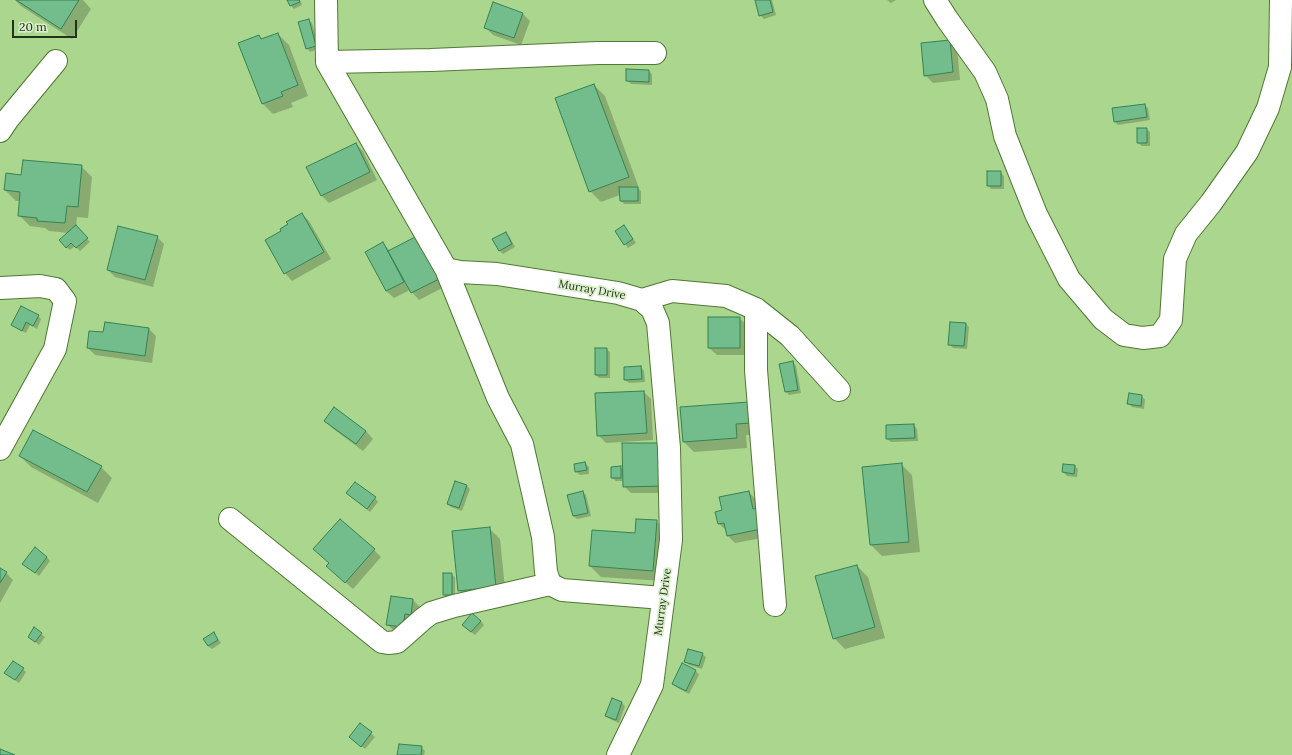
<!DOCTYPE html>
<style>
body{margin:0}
#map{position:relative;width:1292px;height:755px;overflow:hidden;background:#aad68e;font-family:Lora,serif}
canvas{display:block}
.scale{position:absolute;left:12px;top:20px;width:65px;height:18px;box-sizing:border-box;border:2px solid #233317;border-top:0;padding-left:5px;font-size:12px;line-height:14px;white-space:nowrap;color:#233317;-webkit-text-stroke:3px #d9efcb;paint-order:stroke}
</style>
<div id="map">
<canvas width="1292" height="755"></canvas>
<div class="scale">20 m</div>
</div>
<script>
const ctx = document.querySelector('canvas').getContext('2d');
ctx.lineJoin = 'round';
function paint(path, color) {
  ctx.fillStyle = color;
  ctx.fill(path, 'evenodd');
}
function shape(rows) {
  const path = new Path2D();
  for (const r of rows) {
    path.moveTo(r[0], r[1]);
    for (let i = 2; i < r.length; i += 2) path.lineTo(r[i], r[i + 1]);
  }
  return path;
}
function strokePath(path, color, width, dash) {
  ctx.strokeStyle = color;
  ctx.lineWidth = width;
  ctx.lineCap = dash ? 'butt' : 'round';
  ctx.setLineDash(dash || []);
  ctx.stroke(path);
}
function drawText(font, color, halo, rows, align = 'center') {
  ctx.font = font + ' Lora,serif';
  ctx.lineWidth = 3.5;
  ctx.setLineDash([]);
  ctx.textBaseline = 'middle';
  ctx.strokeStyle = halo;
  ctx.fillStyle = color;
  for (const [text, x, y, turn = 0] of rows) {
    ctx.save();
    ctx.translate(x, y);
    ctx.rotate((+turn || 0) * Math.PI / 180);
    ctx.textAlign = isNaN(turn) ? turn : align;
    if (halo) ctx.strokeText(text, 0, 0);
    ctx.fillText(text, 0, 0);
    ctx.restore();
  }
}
const shadow = shape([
 [15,0,83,0,91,9,72,39,21,6],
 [289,0,300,0,302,5,294,9,291,6],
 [756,0,772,0,776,15,764,19,760,15],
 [887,0,896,0,891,3],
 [522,13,530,21,521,45,493,35,485,27],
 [308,20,312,23,319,49,310,52,307,48],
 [278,34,289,45,308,96,291,103,293,107,273,114,262,103,259,36,262,40],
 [949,41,957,48,960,80,933,83,925,75],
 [649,71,652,74,652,85,631,84,627,80],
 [594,85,605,96,639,188,638,188,641,191,641,204,624,204,621,201,620,195,601,202,590,191],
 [1144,105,1148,108,1150,120,1118,125,1114,121],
 [1146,129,1150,132,1150,146,1142,146,1138,143],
 [356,144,363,151,377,180,329,203,322,196,308,168],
 [81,166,92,177,88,218,77,217,76,227,90,242,80,251,75,246,70,250,66,247,68,233,49,231,45,228,30,226,19,215,20,201,16,201,5,190,22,176],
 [1000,172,1004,176,1004,189,991,189,988,185],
 [302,214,309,221,331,259,292,281,285,273,282,232],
 [624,226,636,243,628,248,616,231],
 [505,233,509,236,515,247,503,254,500,251],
 [157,237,164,244,153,287,115,277,108,270],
 [417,238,446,286,419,300,410,290,394,298,386,291,383,243,390,251],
 [38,316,41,319,37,329,30,325,26,333,16,328,13,325],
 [739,318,747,325,747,355,717,355,709,348],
 [966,324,969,327,967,349,953,348,949,344],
 [149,329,156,336,152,363,95,355,88,348],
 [606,349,610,352,610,378,599,378,596,375],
 [793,362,796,366,801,393,789,395,786,392],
 [641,367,644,371,645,382,629,383,625,380],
 [644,392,651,399,653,440,606,443,598,435],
 [1142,396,1145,400,1144,409,1132,407,1128,403],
 [749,403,761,434,746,435,747,448,694,452,683,441],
 [325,420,366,431,373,439,363,451,332,428],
 [914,425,917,429,918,441,891,442,887,439],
 [623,444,669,493,631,493,624,486,624,481,616,481,612,478,620,467,624,471],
 [20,456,101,467,112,478,98,503,31,467],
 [585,463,589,467,589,474,580,475,576,472],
 [901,464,912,475,920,552,882,556,871,545,863,468],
 [1075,466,1078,469,1077,477,1067,476,1063,472],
 [467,486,470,489,462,511,451,507,448,504],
 [583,492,586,495,591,516,577,519,573,516],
 [749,492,756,500,773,536,735,543,728,536,727,531,719,524,716,513,723,511],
 [347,493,375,498,378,502,370,512],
 [656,521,667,532,663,581,601,577,590,566],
 [489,528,500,539,506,598,470,601,459,590],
 [374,550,381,557,353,589,335,573],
 [47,557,50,561,39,576,27,567],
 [857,566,868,577,885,638,845,649,834,638],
 [0,569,6,573,13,580,0,603],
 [451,574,455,577,455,598,448,598,444,595],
 [413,600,420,607,395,632,387,624],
 [481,621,484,625,475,635,466,628],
 [214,633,221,643,212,649,208,646],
 [41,634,45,637,39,645,29,637],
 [702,654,706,657,702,669,689,665,685,661],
 [683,664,696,671,699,675,689,694,676,687,673,684],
 [23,669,26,672,19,683,5,673],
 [612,699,622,703,625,706,619,723,610,719,606,716],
 [361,724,375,737,365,749,354,740],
 [421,747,425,751,424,755,398,755]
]);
const building = shape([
 [16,0,79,0,61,29,16,0],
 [287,0,299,0,300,2,290,6,287,0],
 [755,0,770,0,773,12,759,16,755,0],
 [493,2,523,13,514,38,484,28,493,2],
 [309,19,316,46,306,49,298,22,309,19],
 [278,33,298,85,281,92,283,96,262,104,238,43,259,35,261,39,278,33],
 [950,40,953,72,924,76,921,43,950,40],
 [626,69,649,70,649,82,626,81,626,69],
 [594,84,629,177,589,192,555,98,594,84],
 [1145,104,1147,117,1114,122,1112,108,1145,104],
 [1137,128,1147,128,1147,143,1137,143,1137,128],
 [356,143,370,172,321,196,306,167,356,143],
 [23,160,82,165,78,207,67,206,65,223,37,221,37,218,18,216,20,192,4,190,6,173,21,175,23,160],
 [987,171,1001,171,1001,186,987,186,987,171],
 [619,187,638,187,638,201,620,201,619,187],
 [302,213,324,252,284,274,265,240,281,231,280,229,288,224,286,222,302,213],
 [76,225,88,238,76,248,71,243,66,248,59,240,76,225],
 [624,225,633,239,624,245,615,231,624,225],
 [118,226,158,236,145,280,107,270,118,226],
 [506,232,512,244,499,251,492,239,506,232],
 [417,236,439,279,411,293,388,251,417,236],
 [383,242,404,282,386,291,365,252,383,242],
 [21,306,39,315,33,326,26,322,22,331,11,325,21,306],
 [708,317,740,317,740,348,708,348,708,317],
 [105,322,149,328,145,356,87,348,89,331,103,332,105,322],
 [950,322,966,323,964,346,948,345,950,322],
 [595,348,607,348,607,375,595,375,595,348],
 [793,361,798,390,785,392,779,364,793,361],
 [641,366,642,379,624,380,624,367,641,366],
 [644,391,647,433,597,436,595,393,644,391],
 [1129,393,1142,395,1141,406,1127,404,1129,393],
 [749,402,751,423,736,424,737,438,683,442,680,407,749,402],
 [334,407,366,431,356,444,324,421,334,407],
 [914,424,915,438,886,439,886,425,914,424],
 [33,430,102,466,87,492,19,456,33,430],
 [622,443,661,443,662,486,623,487,622,443],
 [585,462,587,470,575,472,574,464,585,462],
 [902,463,909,542,870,545,862,467,902,463],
 [1063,464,1075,465,1074,474,1062,472,1063,464],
 [621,466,621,478,611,478,611,467,621,466],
 [455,481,467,485,459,508,447,504,455,481],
 [355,482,376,497,367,509,346,493,355,482],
 [583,491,588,513,573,516,567,495,583,491],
 [749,491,753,509,762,507,766,528,727,536,724,523,718,524,715,512,722,510,719,497,749,491],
 [340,519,375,549,345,583,326,566,329,563,313,549,340,519],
 [636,519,657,520,653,571,589,566,592,530,635,533,636,519],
 [490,527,496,587,458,591,452,531,490,527],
 [35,547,47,557,35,573,22,564,35,547],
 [857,565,875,627,833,639,815,576,857,565],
 [0,568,7,572,0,583,0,568],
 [443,573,452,573,452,595,443,595,443,573],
 [391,596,413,599,411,615,405,614,403,627,386,625,391,596],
 [472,613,481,621,471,632,462,625,472,613],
 [34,627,42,633,35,642,28,637,34,627],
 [214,632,218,640,208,646,203,639,214,632],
 [688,649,703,653,699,666,684,662,688,649],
 [13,661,24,668,15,680,4,673,13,661],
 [682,663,696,670,686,691,672,684,682,663],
 [612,698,622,702,616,720,605,716,612,698],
 [360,723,372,732,361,747,349,737,360,723],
 [399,744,422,746,421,755,397,755,399,744],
 [0,749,15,755,0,755,0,749]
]);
const street = shape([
 [326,0,327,62,446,269,460,272,497,274,618,293,642,300,652,309,658,323,669,448,671,540,652,685,618,755],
 [935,0,947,19,985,72,997,99,1005,136,1036,214,1069,279,1103,319,1124,335,1143,338,1160,336,1171,320,1175,259,1186,234,1211,203,1247,152,1268,108,1280,67,1281,0],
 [327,62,431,60,598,53,655,53],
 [0,131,8,119,56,61],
 [446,269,498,398,522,444,543,537,546,572,550,584,562,590,663,598],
 [0,288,40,286,56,289,65,301,55,349,0,449],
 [642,300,672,291,726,296,756,309,790,336,839,390],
 [756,309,756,370,775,605],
 [230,519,382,642,388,643,397,642,423,619,431,613,454,606,550,584]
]);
const streetNames = [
 ["Murray Drive",592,290,10],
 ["Murray Drive",663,602,-82]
];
paint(shadow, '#0003');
paint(building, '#72bd8b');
strokePath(building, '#368253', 1);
strokePath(street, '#517835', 24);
strokePath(street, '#fff', 22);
drawText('11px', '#233317', '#d9efcb', streetNames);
</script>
